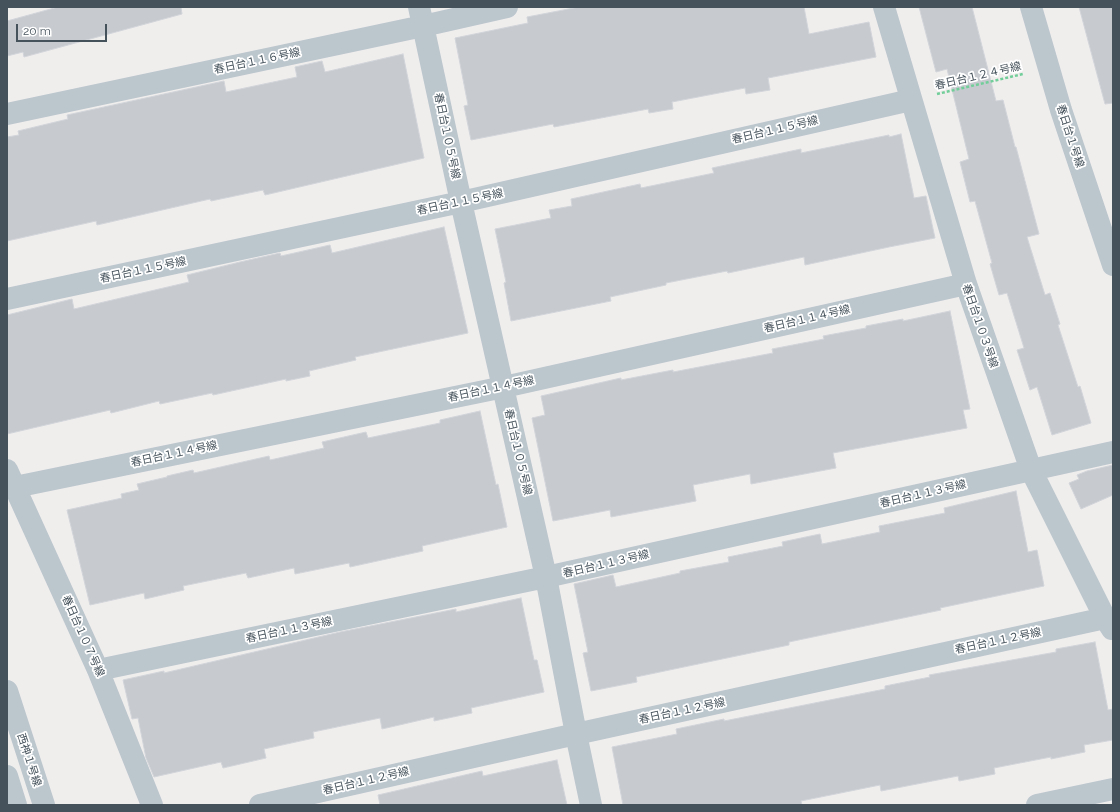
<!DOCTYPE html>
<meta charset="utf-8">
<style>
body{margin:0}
#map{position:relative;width:1120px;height:812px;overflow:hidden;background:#f0eded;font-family:Raleway,sans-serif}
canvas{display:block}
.frame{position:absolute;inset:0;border:8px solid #45525b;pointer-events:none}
.scale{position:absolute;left:16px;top:24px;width:91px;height:18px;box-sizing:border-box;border:2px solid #45525b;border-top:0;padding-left:5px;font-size:12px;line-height:14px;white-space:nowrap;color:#45525b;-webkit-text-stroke:3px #fff;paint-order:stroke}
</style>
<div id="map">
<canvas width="1120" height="812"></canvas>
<div class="frame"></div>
<div class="scale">20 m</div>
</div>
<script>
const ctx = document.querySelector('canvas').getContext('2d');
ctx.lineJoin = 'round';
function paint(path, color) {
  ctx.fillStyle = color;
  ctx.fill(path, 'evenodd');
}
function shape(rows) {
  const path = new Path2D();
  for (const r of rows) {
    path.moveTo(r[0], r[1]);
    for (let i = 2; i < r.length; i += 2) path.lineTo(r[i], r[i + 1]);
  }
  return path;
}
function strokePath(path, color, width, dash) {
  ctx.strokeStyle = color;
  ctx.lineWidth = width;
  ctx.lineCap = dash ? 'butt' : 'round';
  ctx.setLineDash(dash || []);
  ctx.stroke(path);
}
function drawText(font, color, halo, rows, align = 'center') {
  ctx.font = font + ' Raleway,"Noto Sans JP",sans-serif';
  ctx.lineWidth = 3.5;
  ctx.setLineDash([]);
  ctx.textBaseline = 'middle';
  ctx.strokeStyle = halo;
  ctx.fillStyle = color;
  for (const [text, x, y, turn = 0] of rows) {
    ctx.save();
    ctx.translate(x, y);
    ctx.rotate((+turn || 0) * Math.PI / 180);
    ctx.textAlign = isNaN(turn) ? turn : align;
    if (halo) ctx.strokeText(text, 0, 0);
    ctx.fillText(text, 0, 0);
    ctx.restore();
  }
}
const building = shape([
 [58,7,181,7,182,14,24,57,23,52,7,56,7,21,58,7],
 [579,7,804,7,809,34,869,22,876,57,768,78,770,90,746,94,745,88,672,102,673,109,649,113,648,109,554,127,553,124,471,140,464,106,468,105,455,38,528,23,527,17,579,7],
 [919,7,972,7,996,101,1003,100,1015,147,1016,147,1039,234,1027,237,1045,295,1050,293,1060,324,1058,325,1078,387,1080,386,1091,423,1052,435,1037,387,1030,390,1017,350,1024,348,1007,293,999,295,990,264,992,263,975,201,970,202,960,162,969,159,947,69,936,72,919,7],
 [1079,7,1113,7,1113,103,1105,104,1079,7],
 [403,54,424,158,265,195,263,190,211,201,210,199,97,225,96,221,7,241,7,137,19,135,18,131,68,119,67,115,224,81,226,92,297,77,295,67,322,61,325,72,403,54],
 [901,134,914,198,926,196,935,238,889,247,805,265,804,257,728,273,727,271,666,283,666,285,610,297,611,301,511,321,504,283,506,282,495,229,551,218,549,210,572,206,571,199,640,184,641,188,714,173,712,168,801,149,801,153,889,135,889,137,901,134],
 [444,227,468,333,355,357,356,360,309,371,310,376,286,381,286,379,213,395,212,393,160,404,159,401,111,413,110,410,7,434,7,315,72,299,74,309,189,282,187,275,240,262,280,253,281,256,330,245,332,253,444,227],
 [950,311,970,409,963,410,967,428,833,453,836,468,751,484,750,474,693,485,696,501,611,517,610,510,553,521,532,418,545,415,541,396,621,378,621,380,673,370,673,372,773,353,772,349,824,339,823,336,866,328,866,326,903,319,903,321,950,311],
 [480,411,496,485,498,484,507,527,422,546,423,551,350,567,349,563,295,574,294,568,248,578,246,573,183,586,184,590,145,599,144,593,90,605,67,510,122,498,121,494,139,490,137,484,167,477,167,476,193,470,194,473,269,456,270,460,324,448,322,442,366,432,368,438,440,423,440,420,480,411],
 [1113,465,1113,495,1081,509,1069,483,1079,479,1077,475,1087,471,1113,465],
 [1016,491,1028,552,1037,550,1044,586,940,608,941,610,789,642,789,645,636,677,637,682,591,691,583,653,588,652,574,584,613,575,616,587,680,573,680,571,729,562,728,557,783,546,782,542,820,534,822,544,880,532,879,526,945,513,944,508,1016,491],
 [521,598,534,660,537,660,544,692,471,708,472,713,434,721,434,717,382,729,380,718,313,732,314,738,264,749,266,758,223,768,221,762,154,777,146,758,138,718,132,719,123,680,164,671,164,673,340,632,456,609,456,612,521,598],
 [1095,642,1108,710,1113,709,1113,740,1084,745,1085,752,1051,759,1051,757,994,768,995,774,959,781,958,776,881,791,880,785,801,801,802,805,623,805,612,747,677,734,676,729,724,719,724,721,885,689,885,686,930,677,929,675,1056,652,1056,649,1095,642],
 [557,760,567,805,380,805,378,795,482,771,483,776,557,760]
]);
const path = shape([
 [937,94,1023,74]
]);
const minor = shape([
 [419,7,461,202,546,577,576,734,591,805],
 [884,7,966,284,1031,470,1105,618,1112,629],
 [7,114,423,26,507,7],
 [7,299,461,202,911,100],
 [7,470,98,670,152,805],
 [15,487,504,387,966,284],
 [98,670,546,577,1113,452],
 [260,805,576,734,1105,618],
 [1037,805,1113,789]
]);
const tertiary = shape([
 [1031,7,1061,110,1113,265],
 [7,691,44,805],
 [7,776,16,805]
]);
const streetNames = [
 ["春日台１１６号線",257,61,-12],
 ["春日台１２４号線",978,76,-13],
 ["春日台１１５号線",775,130,-13],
 ["春日台１０５号線",447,136,78],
 ["春日台１号線",1070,136,72],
 ["春日台１１５号線",460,202,-12],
 ["春日台１１５号線",143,270,-12],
 ["春日台１１４号線",807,319,-13],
 ["春日台１０３号線",980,326,71],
 ["春日台１１４号線",491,389,-12],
 ["春日台１０５号線",518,452,77],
 ["春日台１１４号線",174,454,-12],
 ["春日台１１３号線",923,494,-13],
 ["春日台１１３号線",606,564,-13],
 ["春日台１１３号線",289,630,-12],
 ["春日台１０７号線",83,636,66],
 ["春日台１１２号線",998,641,-12],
 ["春日台１１２号線",682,711,-12],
 ["西神１号線",29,760,72],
 ["春日台１１２号線",366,781,-13]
];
paint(building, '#c7cbd0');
strokePath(building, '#d1d4d9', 1);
strokePath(path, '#71ce99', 2.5, [3, 2]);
strokePath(minor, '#bbc6cd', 22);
strokePath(tertiary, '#bbc6cd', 22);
drawText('11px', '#45525b', '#fff', streetNames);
</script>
